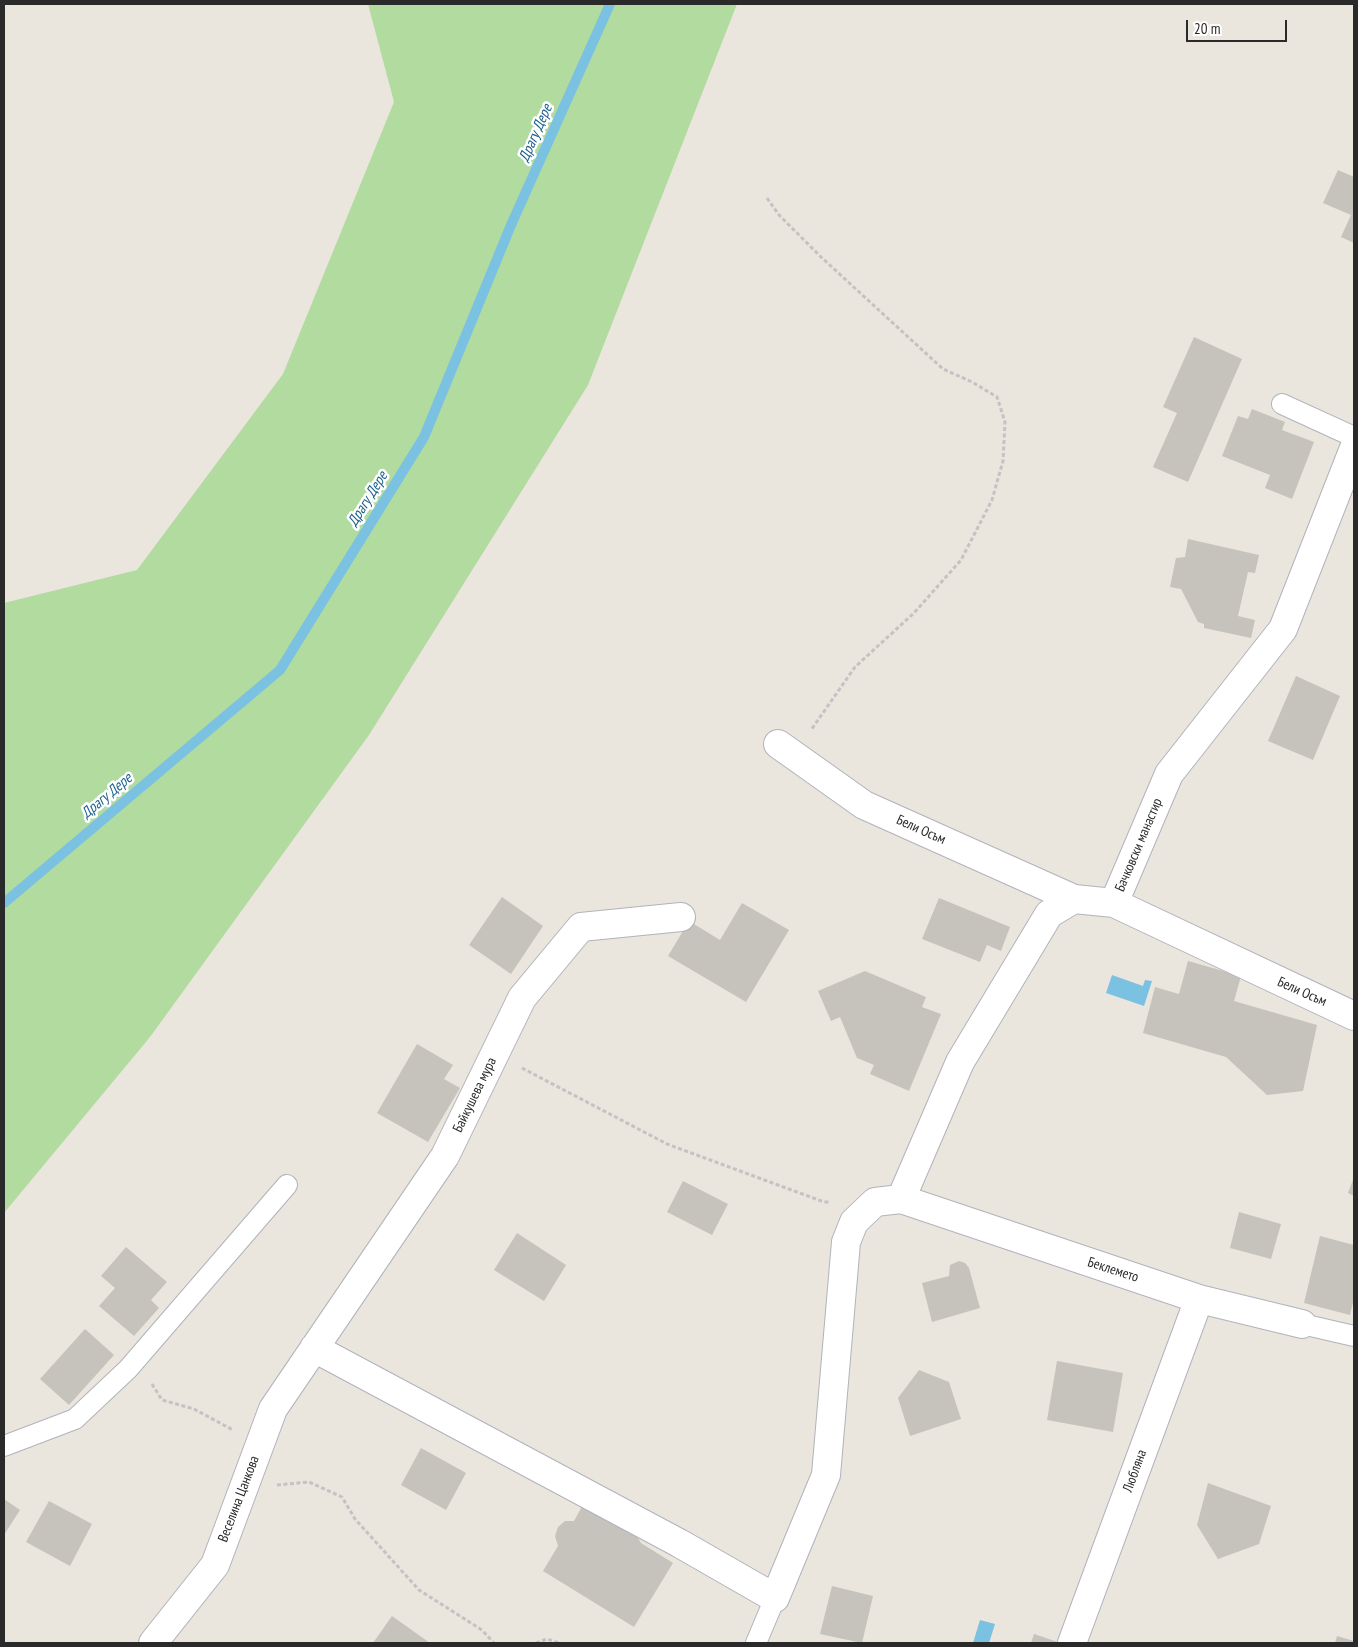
<!DOCTYPE html>
<meta charset="utf-8">
<style>
body{margin:0}
#map{position:relative;width:1358px;height:1647px;overflow:hidden;background:#eae5dd;font-family:"PT Sans Narrow",sans-serif}
canvas{display:block}
.frame{position:absolute;inset:0;border:5px solid #2a2a2a;pointer-events:none}
.scale{position:absolute;left:1186px;top:20px;width:101px;height:22px;box-sizing:border-box;border:2px solid #2a2a2a;border-top:0;padding-left:6px;font-size:15px;line-height:18px;white-space:nowrap;color:#2a2a2a;-webkit-text-stroke:4px #fff;paint-order:stroke}
</style>
<div id="map">
<canvas width="1358" height="1647"></canvas>
<div class="frame"></div>
<div class="scale">20 m</div>
</div>
<script>
const ctx = document.querySelector('canvas').getContext('2d');
ctx.lineJoin = 'round';
function paint(path, color) {
  ctx.fillStyle = color;
  ctx.fill(path, 'evenodd');
}
function shape(rows) {
  const path = new Path2D();
  for (const r of rows) {
    path.moveTo(r[0], r[1]);
    for (let i = 2; i < r.length; i += 2) path.lineTo(r[i], r[i + 1]);
  }
  return path;
}
function strokePath(path, color, width, dash) {
  ctx.strokeStyle = color;
  ctx.lineWidth = width;
  ctx.lineCap = dash ? 'butt' : 'round';
  ctx.setLineDash(dash || []);
  ctx.stroke(path);
}
function drawText(font, color, halo, rows, align = 'center') {
  ctx.font = font + ' "PT Sans Narrow",sans-serif';
  ctx.lineWidth = 5;
  ctx.setLineDash([]);
  ctx.textBaseline = 'middle';
  ctx.strokeStyle = halo;
  ctx.fillStyle = color;
  for (const [text, x, y, turn = 0] of rows) {
    ctx.save();
    ctx.translate(x, y);
    ctx.rotate((+turn || 0) * Math.PI / 180);
    ctx.textAlign = isNaN(turn) ? turn : align;
    if (halo) ctx.strokeText(text, 0, 0);
    ctx.fillText(text, 0, 0);
    ctx.restore();
  }
}
const green = shape([
 [368,4,737,4,588,385,369,735,150,1037,4,1213,4,603,137,570,283,374,394,102]
]);
const water = shape([
 [1112,975,1143,986,1145,980,1152,981,1144,1006,1106,993],
 [980,1620,995,1624,989,1643,973,1643]
]);
const stream = shape([
 [4,903,280,670,424,437,511,225,610,4]
]);
const building = shape([
 [1338,170,1354,177,1354,243,1341,237,1351,215,1323,203],
 [1194,337,1242,359,1188,482,1153,467,1177,413,1163,407],
 [1252,409,1285,422,1282,430,1314,442,1292,499,1265,488,1270,475,1222,456,1238,416,1248,419],
 [1188,539,1259,555,1255,573,1248,572,1238,616,1255,620,1251,638,1204,628,1204,624,1198,622,1181,589,1170,587,1176,558,1185,557],
 [1296,676,1340,696,1313,760,1268,741],
 [502,897,543,926,511,974,469,945],
 [939,898,1010,927,1001,951,987,945,980,962,922,939],
 [742,903,789,930,746,1002,668,956,689,921,720,940],
 [1188,961,1241,976,1234,1001,1317,1025,1303,1091,1267,1095,1226,1057,1143,1033,1155,987,1179,994],
 [865,971,926,997,922,1007,941,1014,909,1091,870,1074,874,1065,857,1058,840,1017,831,1021,818,991],
 [417,1044,453,1065,444,1079,460,1088,428,1142,377,1113],
 [1354,1177,1354,1196,1348,1193],
 [683,1181,728,1204,712,1235,667,1212],
 [1239,1212,1281,1224,1271,1259,1230,1248],
 [517,1233,566,1265,544,1301,494,1270],
 [1320,1236,1354,1245,1354,1298,1350,1315,1304,1303],
 [126,1247,167,1282,151,1300,159,1308,134,1336,99,1306,115,1288,101,1276],
 [959,1261,965,1263,969,1268,980,1308,932,1322,922,1283,949,1276,950,1265],
 [85,1329,114,1355,69,1405,40,1379],
 [1057,1361,1123,1373,1113,1432,1047,1420],
 [919,1370,949,1382,961,1419,910,1436,898,1398],
 [421,1448,466,1473,446,1510,401,1485],
 [1208,1483,1271,1506,1259,1544,1218,1559,1197,1525],
 [4,1499,20,1510,4,1535],
 [49,1501,92,1524,70,1566,26,1542],
 [585,1501,633,1530,641,1543,673,1563,634,1627,543,1571,558,1546,555,1536,558,1527,565,1521,574,1521],
 [832,1586,873,1596,862,1643,820,1634],
 [392,1616,430,1643,373,1643],
 [1034,1634,1061,1643,1031,1643],
 [1337,1636,1354,1641,1354,1643,1335,1643]
]);
const path = shape([
 [767,198,779,215,821,257,943,369,972,382,997,397,1005,422,1003,461,992,500,961,560,914,613,855,667,811,730],
 [522,1068,667,1144,824,1202,829,1202],
 [152,1384,162,1400,194,1409,233,1430],
 [277,1485,309,1482,342,1497,355,1519,419,1590,482,1630,494,1643],
 [536,1643,547,1639,559,1643]
]);
const lane = shape([
 [1282,404,1354,437],
 [1302,1324,1354,1336],
 [4,1446,75,1419,128,1369,287,1185],
 [756,1643,775,1598]
]);
const street = shape([
 [778,744,864,805,1074,899],
 [1114,903,1354,1016],
 [901,1199,960,1062,1049,914,1074,899,1114,903,1169,774,1283,629,1354,448],
 [314,1348,679,1543,775,1598,826,1475,846,1242,854,1222,875,1202,901,1199,1199,1299,1302,1324],
 [153,1643,215,1565,273,1409,445,1156,522,998,581,927,681,917],
 [1072,1643,1199,1299]
]);
const streetNames = [
 ["Бели Осъм",921,830,24],
 ["Бачковски манастир",1139,845,-67],
 ["Бели Осъм",1302,992,24],
 ["Байкушева мура",475,1095,-64],
 ["Беклемето",1113,1270,18],
 ["Любляна",1135,1471,-70],
 ["Веселина Цанкова",239,1499,-69]
];
const waterNames = [
 ["Драгу Дере",536,133,-66],
 ["Драгу Дере",368,499,-58],
 ["Драгу Дере",107,796,-40]
];
paint(green, '#b1db9f');
paint(water, '#7bc1e2');
strokePath(stream, '#7bc1e2', 10);
paint(building, '#c6c3bc');
strokePath(lane, '#b1b3bc', 22);
strokePath(street, '#b1b3bc', 30);
strokePath(path, '#c3c3c3', 3, [4, 2.5]);
strokePath(lane, '#fff', 20);
strokePath(street, '#fff', 28);
drawText('14px', '#2a2a2a', '#fff', streetNames);
drawText('italic 15px', '#1b608c', '#fff', waterNames);
</script>
